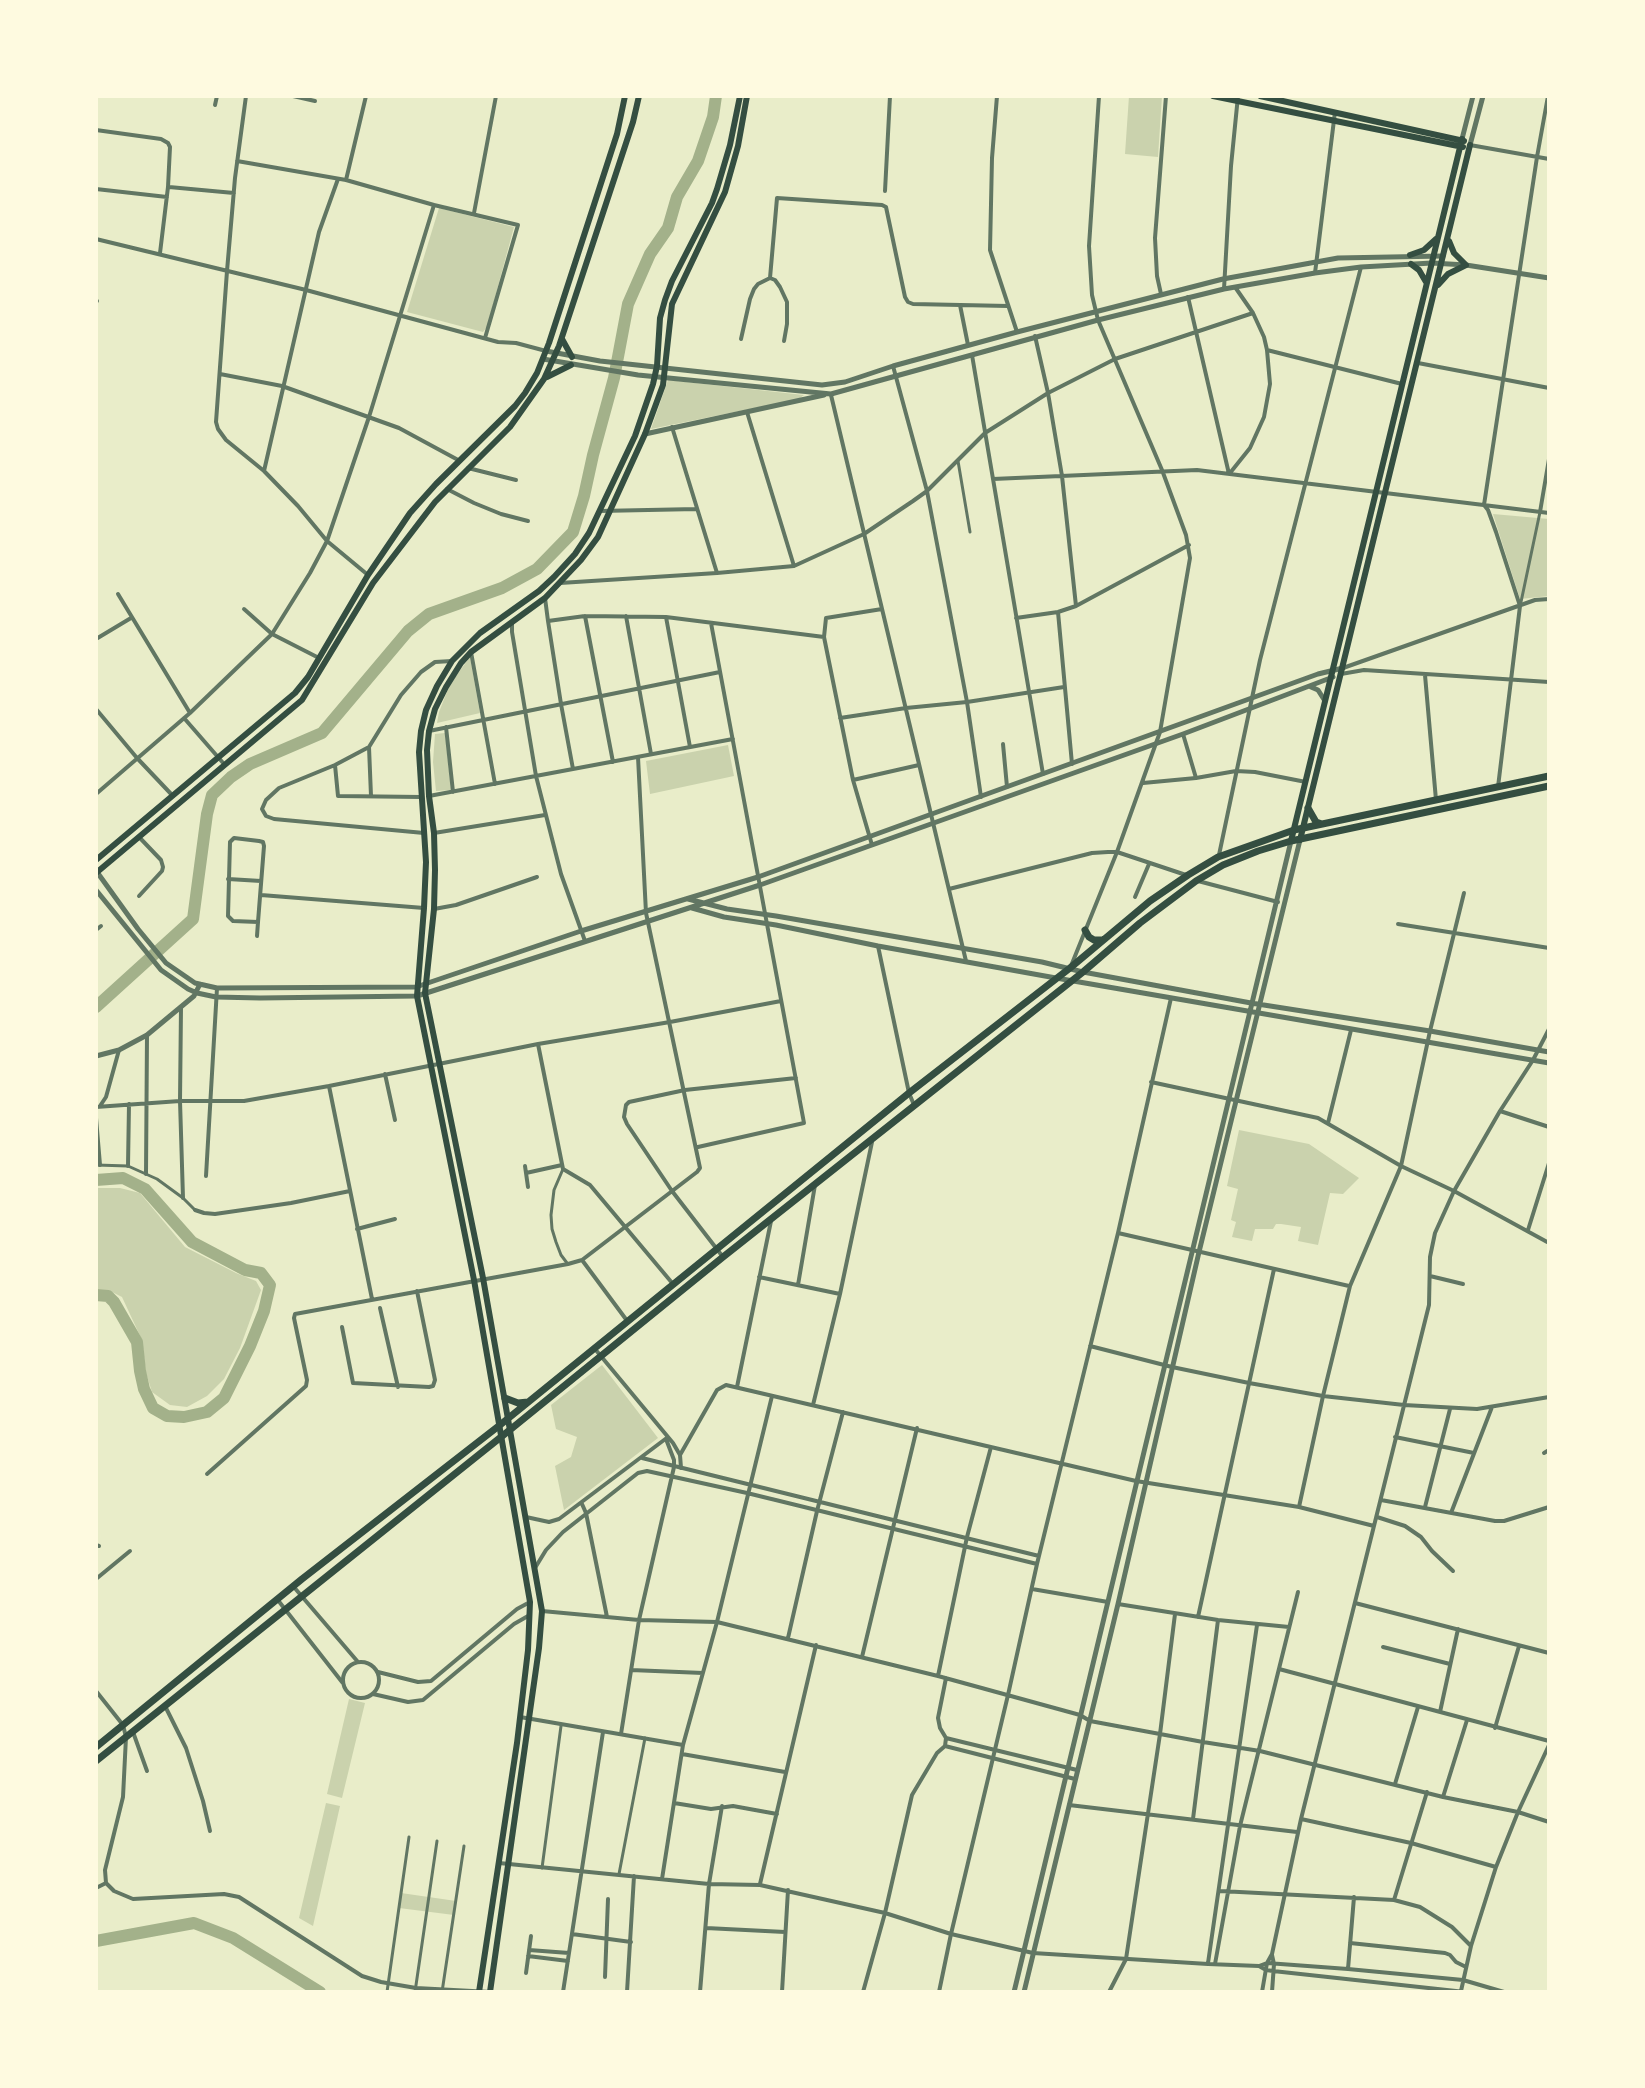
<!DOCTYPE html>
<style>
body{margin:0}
#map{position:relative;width:1645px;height:2088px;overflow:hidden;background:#e9edc9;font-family:Rubik,sans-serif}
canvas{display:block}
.frame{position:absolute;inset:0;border:98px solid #fefae0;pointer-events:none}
</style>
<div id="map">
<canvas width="1645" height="2088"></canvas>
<div class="frame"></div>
</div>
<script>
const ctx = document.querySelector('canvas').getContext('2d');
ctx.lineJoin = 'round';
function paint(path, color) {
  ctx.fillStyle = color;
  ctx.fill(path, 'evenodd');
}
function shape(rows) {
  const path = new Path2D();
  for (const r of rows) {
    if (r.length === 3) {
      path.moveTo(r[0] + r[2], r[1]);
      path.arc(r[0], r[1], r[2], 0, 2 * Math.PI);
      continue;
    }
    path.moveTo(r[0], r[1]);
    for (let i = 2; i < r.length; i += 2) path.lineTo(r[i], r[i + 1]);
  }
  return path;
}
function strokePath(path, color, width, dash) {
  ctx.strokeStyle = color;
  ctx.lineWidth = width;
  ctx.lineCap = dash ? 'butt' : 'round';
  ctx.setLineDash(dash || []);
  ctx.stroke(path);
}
const green = shape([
 [1129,96,1162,96,1158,157,1125,154],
 [439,208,514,227,487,327,483,332,407,312],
 [668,380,804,395,799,399,651,429],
 [1493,514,1549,519,1549,596,1520,599],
 [470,657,480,713,437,723,439,712,450,684],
 [445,733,451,790,436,791,433,762,435,734],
 [728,745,734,776,650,794,646,761],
 [1239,1130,1309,1144,1359,1178,1343,1194,1330,1193,1318,1245,1298,1241,1301,1227,1281,1224,1276,1224,1273,1229,1255,1229,1252,1241,1232,1237,1236,1222,1231,1220,1238,1189,1227,1186],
 [96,1188,120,1188,140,1193,185,1247,236,1273,256,1281,261,1290,240,1348,224,1379,207,1396,187,1407,170,1405,152,1392,146,1373,142,1340,122,1297,112,1292,96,1292],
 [602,1365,658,1438,564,1510,555,1466,571,1457,577,1437,556,1429,551,1405],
 [349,1699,365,1703,342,1798,327,1794],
 [326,1803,340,1806,313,1926,299,1918],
 [401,1893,456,1901,454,1915,399,1908]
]);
const river = shape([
 [96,1007,193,919,207,814,212,795,231,777,250,764,322,733,408,631,429,614,502,588,537,569,573,532,584,496,593,455,614,378,628,304,650,254,668,228,677,197,698,161,713,117,716,96],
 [96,1180,123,1178,145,1189,192,1242,245,1270,261,1273,270,1285,264,1311,250,1346,224,1398,207,1412,184,1417,167,1416,153,1408,144,1389,140,1371,137,1342,114,1302,108,1296,96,1295],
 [96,1941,194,1923,233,1938,320,1992]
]);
const pedestrian = shape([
 [958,461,970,532],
 [1521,602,1540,512],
 [96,1165,128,1166,157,1179,183,1198,195,1210],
 [563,1169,554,1190,551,1215,552,1229,556,1242,561,1255,567,1263],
 [542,1868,561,1726],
 [619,1874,645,1738],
 [387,1992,409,1837],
 [415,1992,437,1841],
 [442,1992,464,1846]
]);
const minor = shape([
 [246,96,235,178,227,271,216,422,218,429,226,440,264,471,298,506,327,541,368,575],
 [293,96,315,101],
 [997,96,992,158,990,250,1017,332],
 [215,105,217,96],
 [96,130,161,139,168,143,170,147,168,187,160,253],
 [1470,145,1549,159],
 [237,161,346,180,434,205,518,225,485,338],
 [346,180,366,96],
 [169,187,234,193],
 [96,189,167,197],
 [885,191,890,96],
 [474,213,496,96],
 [96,239,306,290,498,342,516,343,546,351],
 [1315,273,1335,112],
 [770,278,775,280,780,287,787,302,787,324,784,341],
 [1224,289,1231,166,1238,96],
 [1161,294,1157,276,1155,238,1166,96],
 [1188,297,1229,474],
 [96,301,97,301],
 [960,305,968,345],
 [1035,336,1048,393,1062,476,1076,606],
 [741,339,750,299,754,289,758,284,770,278,777,198,882,205,886,207,905,297,908,302,913,304,1008,306],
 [1267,350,1402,384],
 [972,355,1043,774],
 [1418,363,1549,388],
 [893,366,927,491,967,702,981,797],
 [220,374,282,386,399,428,460,461],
 [831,395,966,961],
 [747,412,794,566],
 [672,427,717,573],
 [468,468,516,480],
 [264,471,319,232,338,179],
 [1230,473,1250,448,1264,417,1270,384,1267,350,1264,337,1253,313,1235,287],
 [993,479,1197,470,1549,513],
 [447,489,474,503,501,514,528,521],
 [599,511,697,509],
 [1540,512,1549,459],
 [560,583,717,573,794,566,864,534,913,501,927,491,985,433,1048,393,1115,359,1253,313],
 [118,594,190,713],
 [545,598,548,621,585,616,666,617,824,637],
 [244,609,272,634,319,658],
 [1058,612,1072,764],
 [585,616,613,762],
 [626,616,651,754],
 [666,617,690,747],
 [1016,618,1058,612,1076,606,1189,545],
 [548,621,561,704,573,769],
 [512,623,512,632,536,776,561,874,585,941],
 [96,639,131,618],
 [471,652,495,784],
 [1343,668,1535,600,1549,599],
 [1341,674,1364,670,1549,682],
 [1425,675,1436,800],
 [96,709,137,758,173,796],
 [184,718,224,764],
 [840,718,906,708,967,702,1064,687],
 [446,727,453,792],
 [429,731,720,672],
 [1183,734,1196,778],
 [1003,744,1007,787],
 [369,747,371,796],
 [335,765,338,796,421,797],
 [853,780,919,765],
 [1143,783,1196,778,1236,771,1255,772,1306,782],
 [1498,787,1520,606,1496,532,1488,510,1484,505,1537,157,1548,96],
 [96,794,190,713,272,634,310,573,327,541,369,417,434,205],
 [429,796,733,739],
 [424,833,274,819,266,816,262,809,266,800,279,788,335,765,369,747,401,695,421,672,435,662,452,661],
 [434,833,545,815],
 [234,838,259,841,263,842,264,846,258,922,233,921,228,916,230,842,234,838],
 [872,845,853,780,824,637,826,618,882,609],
 [1219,855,1260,660,1361,267],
 [228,879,261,881],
 [1198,881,1278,902],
 [949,889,1092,853,1108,852,1117,852,1186,875],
 [261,895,424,908],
 [139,896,162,871,163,867,161,860,139,837],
 [1135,897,1149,864],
 [434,909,456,905,537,877],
 [1398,924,1549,948],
 [96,930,101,926],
 [257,936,258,922],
 [878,946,909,1093,914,1105],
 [1071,966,1117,852,1160,732,1190,558,1186,535,1162,470,1098,320,1092,295,1089,246,1099,96],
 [181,1007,180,1101,183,1198],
 [538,1044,563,1169,590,1185,673,1284],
 [385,1074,395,1120],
 [1151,1082,1318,1118,1401,1166,1454,1191,1549,1243],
 [329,1086,372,1299],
 [100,1106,106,1097,119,1050],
 [96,1107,180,1101,244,1101,329,1086,538,1044,670,1022,781,1001],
 [1500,1111,1549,1127],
 [96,1118,100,1165],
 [1328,1123,1351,1030],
 [698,1147,804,1123,711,623],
 [128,1166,129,1104],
 [525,1166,528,1187],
 [526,1173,562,1165],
 [146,1174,147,1035],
 [206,1176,217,988],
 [195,1210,204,1213,215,1214,291,1203,350,1191],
 [357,1229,395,1219],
 [1528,1230,1549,1163],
 [1118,1233,1349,1286],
 [723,1257,672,1191,627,1124,624,1117,626,1105,629,1102,685,1090,796,1078],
 [582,1260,628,1322],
 [1430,1276,1463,1284],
 [759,1277,840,1294],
 [798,1285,815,1185],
 [380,1308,398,1387],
 [342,1327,353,1383,429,1387,433,1386,435,1380,417,1291],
 [1090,1346,1172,1367,1249,1383,1323,1396,1404,1405,1477,1409,1549,1397],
 [595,1349,673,1443,680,1455,681,1468],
 [737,1387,771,1221],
 [813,1405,840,1294,872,1142],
 [1395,1437,1474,1453],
 [1544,1453,1549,1450],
 [680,1455,717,1390,726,1385,1136,1481,1299,1507,1374,1526],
 [642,1458,1039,1556],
 [207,1474,306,1386,307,1380,294,1318,295,1314,568,1264,582,1260,697,1172,700,1168,646,913,638,757],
 [1381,1500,1495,1521,1504,1521,1549,1507],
 [582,1504,586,1513,607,1617],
 [1299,1507,1323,1396,1350,1286,1401,1166,1430,1031,1464,893],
 [1425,1507,1450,1409],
 [1451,1513,1492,1407],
 [526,1517,549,1522,559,1519,668,1437],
 [1377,1517,1405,1526,1421,1537,1432,1551,1453,1571],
 [96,1545,99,1546],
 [535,1568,546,1550,563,1532,638,1473,647,1471,747,1493,1037,1564],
 [96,1579,130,1551],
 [293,1586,358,1662],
 [1032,1589,1108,1602],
 [277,1599,342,1682],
 [1355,1603,1549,1653],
 [1118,1604,1218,1620,1289,1627],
 [542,1611,639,1620,717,1622,938,1676,1080,1715,1090,1721,1203,1742,1260,1751,1443,1797,1518,1812,1549,1822],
 [1198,1617,1274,1269],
 [788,1638,817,1511,843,1412],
 [1383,1647,1450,1664],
 [862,1657,917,1428],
 [361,1680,18],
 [1279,1669,1549,1741],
 [631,1670,703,1673],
 [378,1672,418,1682,431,1681,517,1609,530,1602],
 [938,1676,967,1537,991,1447],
 [96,1691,123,1725,126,1737,123,1797,105,1870,106,1883,114,1891,133,1899,224,1894,239,1897,362,1976,381,1982,416,1988,491,1992],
 [373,1694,408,1702,423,1700,514,1624,528,1616],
 [165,1706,186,1748,203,1801,210,1831],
 [1440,1712,1458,1629],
 [520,1717,683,1745],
 [1495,1728,1519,1646],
 [133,1732,147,1771],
 [621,1734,639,1620,674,1467,674,1460,666,1439],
 [946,1738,1077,1770],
 [945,1746,1075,1779],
 [682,1754,785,1772],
 [1395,1784,1418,1707],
 [1443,1797,1467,1720],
 [674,1803,711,1809,733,1806,777,1814],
 [1069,1805,1297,1832],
 [1193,1819,1218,1620],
 [1301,1819,1411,1843,1496,1867],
 [499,1863,709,1884,760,1885,885,1913,951,1934,1033,1953,1208,1964,1259,1966,1267,1963,1348,1969,1463,1980,1504,1992],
 [662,1879,683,1745,717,1622,772,1396],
 [760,1884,816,1645],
 [96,1888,106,1883],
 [1220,1891,1394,1900,1420,1907,1452,1927,1471,1946],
 [1394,1900,1427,1792],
 [706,1928,785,1932],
 [572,1934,631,1942],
 [1350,1943,1445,1953,1450,1955,1456,1962,1466,1967],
 [529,1950,569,1953],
 [528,1956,568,1961],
 [1208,1963,1257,1625],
 [1215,1964,1240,1826,1298,1592],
 [1259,1966,1266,1970,1273,1971,1465,1992],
 [1348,1969,1354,1897],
 [526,1973,531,1936],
 [605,1977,608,1899],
 [1461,1991,1471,1946,1496,1867,1518,1812,1549,1745],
 [193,1992,212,1992],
 [563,1992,603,1732],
 [627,1992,634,1876],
 [700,1992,709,1884,722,1806],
 [782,1992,788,1890],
 [863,1992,885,1913,912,1795,937,1753,945,1746,946,1738,940,1728,938,1718,946,1678],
 [939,1992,951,1934,1008,1695,1037,1564,1118,1233,1171,998],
 [1109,1992,1126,1959,1160,1734,1175,1614],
 [1262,1992,1267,1963,1272,1954,1301,1819,1429,1305,1430,1257,1435,1233,1454,1191,1500,1111,1533,1060,1549,1029],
 [1272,1992,1274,1964,1272,1955]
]);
const tertiary = shape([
 [1462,139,1473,96],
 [1470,145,1483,96],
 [546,351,600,361,822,385,845,382,893,366,1017,332,1223,279,1338,258,1443,256],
 [543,359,638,375,831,394,1098,320,1224,289,1315,273,1361,267,1432,263,1466,265,1549,278],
 [645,434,824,395],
 [1311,687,1318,690,1325,701],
 [97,872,138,929,166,963,195,983,217,988,416,987,581,931,758,877,1318,674,1343,668],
 [96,890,161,970,188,989,197,993,216,997,260,998,417,996,760,885,1183,734,1333,677],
 [688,899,727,909,776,916,1042,962,1083,972,1251,1003,1430,1031,1549,1052],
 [692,908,724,917,776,925,878,946,1056,978,1549,1063],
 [96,1056,119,1050,147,1035,194,996,200,984],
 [1014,1992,1291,841],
 [1024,1992,1118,1604,1199,1252,1300,840]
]);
const secondary = shape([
 [1213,96,1463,147],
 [1260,96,1464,141],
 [1410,255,1424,250,1436,239],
 [1411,264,1419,270,1426,282],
 [1438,285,1448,274,1466,265,1454,253,1449,241],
 [562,339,572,357],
 [547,377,571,365],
 [1300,840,1470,145],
 [1291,841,1462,139],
 [96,860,295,693,308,677,368,575,410,513,436,484,515,406,525,393,537,373,549,343,617,134,625,96],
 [96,873,302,700,373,583,435,502,510,427,544,379,559,346,633,122,639,96],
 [479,1992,517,1743,528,1650,530,1602,474,1280,417,996,424,908,426,862,419,752,421,731,426,710,437,686,452,661,480,633,539,591,554,577,575,554,589,533,635,436,653,384,657,366,660,318,665,300,672,281,712,203,717,189,730,145,740,96],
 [490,1992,539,1648,542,1611,483,1278,425,993,434,909,435,870,434,833,429,796,427,750,429,731,435,709,446,687,461,663,471,652,545,598,581,560,598,537,645,434,663,385,672,304,725,192,738,146,747,96]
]);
const primary = shape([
 [1308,808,1316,822,1322,824],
 [1085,930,1089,937,1094,940,1102,940],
 [505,1398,518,1403,528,1402],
 [96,1747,302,1579,500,1425,909,1093,1070,968,1150,901,1188,875,1218,857,1294,830,1549,776],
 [96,1761,511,1429,723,1257,1083,972,1140,923,1196,881,1223,865,1258,851,1291,841,1549,786]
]);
paint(green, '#cad2ad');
strokePath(river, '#a3b18a', 12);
strokePath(pedestrian, '#617663', 3);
strokePath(minor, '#617663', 4);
strokePath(tertiary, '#617663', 5);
strokePath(secondary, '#344e41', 6);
strokePath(primary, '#344e41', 7);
</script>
